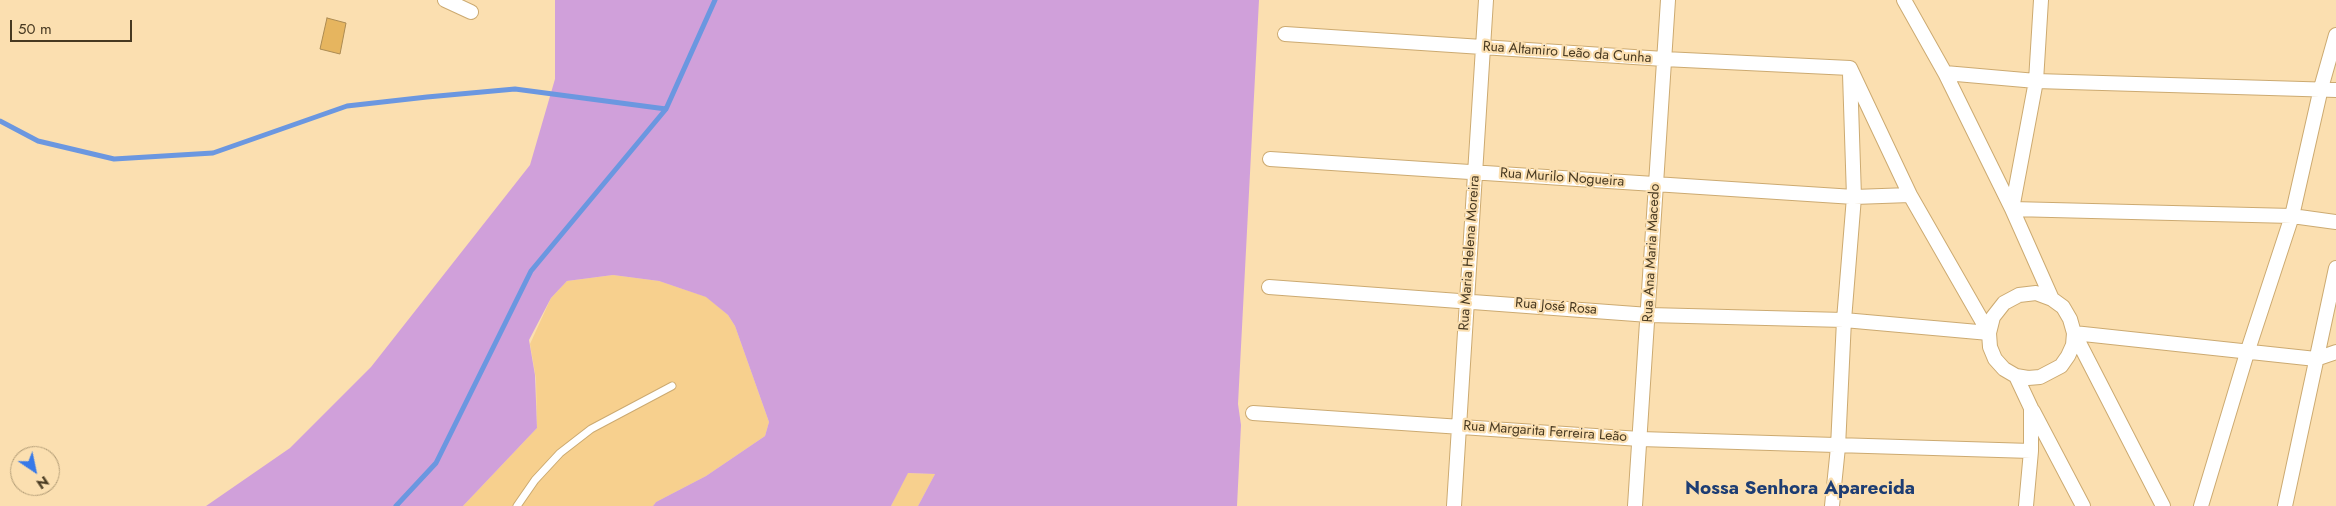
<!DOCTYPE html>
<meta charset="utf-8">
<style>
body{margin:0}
#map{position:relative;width:2336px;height:506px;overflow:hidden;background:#fbdfb0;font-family:Jost,sans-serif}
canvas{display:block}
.north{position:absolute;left:10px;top:446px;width:50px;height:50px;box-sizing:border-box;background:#fbdfb0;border:1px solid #b39d77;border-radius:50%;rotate:146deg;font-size:14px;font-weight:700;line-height:20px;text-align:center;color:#473921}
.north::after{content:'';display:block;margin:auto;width:18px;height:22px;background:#3879e8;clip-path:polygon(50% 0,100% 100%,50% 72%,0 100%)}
.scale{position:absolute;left:10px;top:20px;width:122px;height:22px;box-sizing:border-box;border:2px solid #473921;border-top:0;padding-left:6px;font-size:15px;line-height:18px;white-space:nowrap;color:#473921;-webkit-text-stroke:4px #fbdfb0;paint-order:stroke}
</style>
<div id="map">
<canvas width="2336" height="506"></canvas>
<div class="north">N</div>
<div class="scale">50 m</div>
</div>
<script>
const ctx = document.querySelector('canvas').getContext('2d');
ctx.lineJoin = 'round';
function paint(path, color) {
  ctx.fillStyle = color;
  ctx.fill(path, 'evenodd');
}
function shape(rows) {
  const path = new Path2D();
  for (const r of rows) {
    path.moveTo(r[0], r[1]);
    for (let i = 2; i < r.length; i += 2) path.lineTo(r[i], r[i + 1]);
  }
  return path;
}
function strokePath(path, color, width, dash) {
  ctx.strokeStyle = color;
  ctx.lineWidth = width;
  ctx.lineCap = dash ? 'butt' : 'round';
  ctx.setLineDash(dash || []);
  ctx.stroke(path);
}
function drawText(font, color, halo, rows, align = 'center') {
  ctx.font = font + ' Jost,sans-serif';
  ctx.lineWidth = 4.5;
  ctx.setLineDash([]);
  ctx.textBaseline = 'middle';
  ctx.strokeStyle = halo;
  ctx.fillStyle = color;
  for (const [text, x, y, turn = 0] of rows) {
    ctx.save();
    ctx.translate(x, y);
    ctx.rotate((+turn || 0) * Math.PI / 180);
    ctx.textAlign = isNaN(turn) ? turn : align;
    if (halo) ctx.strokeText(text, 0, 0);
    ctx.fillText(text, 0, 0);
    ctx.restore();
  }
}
const built = shape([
 [613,275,659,281,707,297,728,315,735,326,769,422,765,436,706,476,656,502,653,506,463,506,537,428,536,379,530,344,551,298,567,281],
 [907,473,935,474,918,506,891,506]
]);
const green = shape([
 [555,0,1259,0,1238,404,1241,425,1237,506,918,506,935,474,908,473,891,506,653,506,656,502,706,476,765,436,769,422,735,326,728,315,706,297,659,281,613,275,567,281,551,298,529,340,535,375,537,428,463,506,206,506,290,448,371,367,530,165,555,79]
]);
const stream = shape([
 [0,121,38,141,114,159,213,153,347,106,427,97,515,89,666,109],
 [396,506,436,463,531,271,666,109,715,0]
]);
const building = shape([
 [327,18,346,23,340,54,320,49,327,18]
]);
const service = shape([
 [517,506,535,480,560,453,591,429,672,386]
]);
const minor = shape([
 [445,0,471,12],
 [1904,0,1945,73,2012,209,2292,216,2336,222],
 [2041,0,2036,81,2012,209,2052,299],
 [1285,34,1664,59,1850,68],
 [1850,68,1910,195,1989,333,1990,347,1995,359,2004,369,2016,376,2028,378,2040,377,2061,366,2068,356,2073,345,2074,333,2070,319,2063,307,2052,299,2036,293,2019,295,2004,303,1993,317,1989,333],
 [1945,73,2036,81,2336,90],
 [1270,159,1854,197,1910,195],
 [1269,287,1649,315,1844,320,1989,333],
 [2074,333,2316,359,2336,352],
 [2074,333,2163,506],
 [2016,376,2031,408,2031,451,2026,506],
 [2033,411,2083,506],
 [1253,413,1640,439,2031,451],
 [1454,506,1486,0],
 [1635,506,1668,0],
 [1832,506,1838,447,1844,320,1854,197,1850,74],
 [2201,506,2247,353,2292,216,2321,88,2336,35],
 [2285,506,2336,268]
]);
const streetNames = [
 ["Rua Altamiro Leão da Cunha",1567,53,4],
 ["Rua Murilo Nogueira",1562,178,4],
 ["Rua Maria Helena Moreira",1470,253,-86],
 ["Rua Ana Maria Macedo",1652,253,-87],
 ["Rua José Rosa",1556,307,5],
 ["Rua Margarita Ferreira Leão",1545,432,4]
];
const districtNames = [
 ["Nossa Senhora Aparecida",1800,489]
];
paint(built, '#f7d08e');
paint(green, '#d0a0da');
strokePath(stream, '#6b97e0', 5);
paint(building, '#e6b55f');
strokePath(building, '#ac8b52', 1);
strokePath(service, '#ccaa71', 9);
strokePath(minor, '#ccaa71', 16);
strokePath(service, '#fff', 7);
strokePath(minor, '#fff', 14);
drawText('14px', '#473921', '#fbdfb0', streetNames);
drawText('bold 19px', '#1d3d73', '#fbdfb0', districtNames);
</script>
